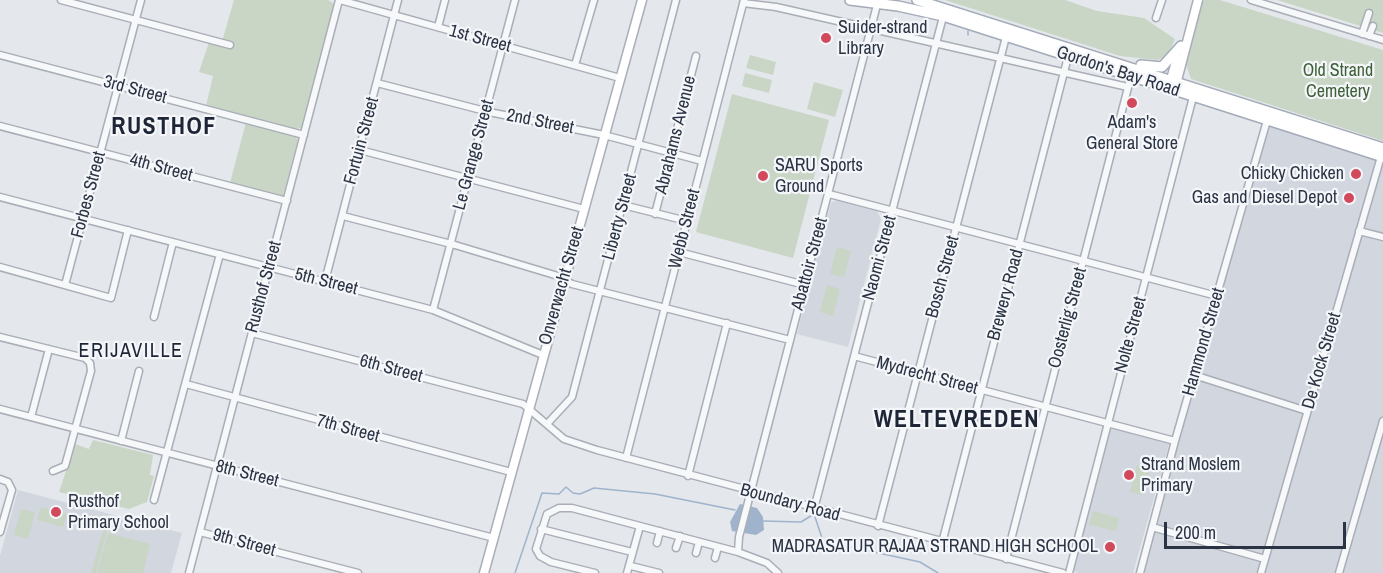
<!DOCTYPE html>
<style>
body{margin:0}
#map{position:relative;width:1383px;height:573px;overflow:hidden;background:#e4e7ec;font-family:"Archivo Narrow",sans-serif}
canvas{display:block}
.scale{position:absolute;left:1164px;top:522px;width:182px;height:27px;box-sizing:border-box;border:3px solid #2b3445;border-top:0;padding-left:8px;font-size:18px;line-height:21px;white-space:nowrap;color:#2b3445;-webkit-text-stroke:4px #f4f6f9;paint-order:stroke}
</style>
<div id="map">
<canvas width="1383" height="573"></canvas>
<div class="scale">200 m</div>
</div>
<script>
const ctx = document.querySelector('canvas').getContext('2d');
ctx.lineJoin = 'round';
function paint(path, color) {
  ctx.fillStyle = color;
  ctx.fill(path, 'evenodd');
}
function shape(rows) {
  const path = new Path2D();
  for (const r of rows) {
    path.moveTo(r[0], r[1]);
    for (let i = 2; i < r.length; i += 2) path.lineTo(r[i], r[i + 1]);
  }
  return path;
}
function strokePath(path, color, width, dash) {
  ctx.strokeStyle = color;
  ctx.lineWidth = width;
  ctx.lineCap = dash ? 'butt' : 'round';
  ctx.setLineDash(dash || []);
  ctx.stroke(path);
}
function drawText(font, color, halo, rows, align = 'center') {
  ctx.font = font + ' "Archivo Narrow",sans-serif';
  ctx.lineWidth = 4.5;
  ctx.setLineDash([]);
  ctx.textBaseline = 'middle';
  ctx.strokeStyle = halo;
  ctx.fillStyle = color;
  for (const [text, x, y, turn = 0] of rows) {
    ctx.save();
    ctx.translate(x, y);
    ctx.rotate((+turn || 0) * Math.PI / 180);
    ctx.textAlign = isNaN(turn) ? turn : align;
    if (halo) ctx.strokeText(text, 0, 0);
    ctx.fillText(text, 0, 0);
    ctx.restore();
  }
}
const built = shape([
 [1269,117,1383,154,1383,573,1141,573],
 [836,200,877,211,881,219,848,347,797,334,831,203],
 [1111,428,1169,444,1133,573,1079,573,1073,571],
 [18,490,182,533,171,573,0,573,0,556]
]);
const green = shape([
 [234,0,328,0,334,4,301,128,295,129,206,106,213,76,199,72,209,42,221,45],
 [945,0,1065,0,1097,11,1144,18,1175,39,1168,55,1158,60,1120,56],
 [1205,0,1220,0,1383,50,1383,141,1191,79,1186,65,1202,2],
 [1277,0,1383,0,1383,33],
 [750,55,776,62,773,75,746,68],
 [745,73,772,80,769,93,742,86],
 [814,82,843,90,835,117,807,109],
 [732,94,829,120,793,258,696,232],
 [246,122,294,135,298,139,283,196,230,183],
 [837,247,851,251,844,277,830,274],
 [827,285,840,289,833,316,820,312],
 [93,440,153,455,150,475,154,476,147,502,129,509,59,492,75,444,89,449],
 [1137,465,1150,468,1143,495,1130,492],
 [41,507,67,514,63,527,37,520],
 [21,509,35,512,28,539,14,535],
 [1093,511,1119,518,1116,531,1089,525],
 [105,523,109,524,96,573,91,573],
 [108,533,150,544,143,573,97,573]
]);
const water = shape([
 [740,504,757,508,763,517,764,530,756,535,732,531,730,522]
]);
const stream = shape([
 [968,35,968,31],
 [763,521,801,522,814,514,823,541,920,562,938,573],
 [515,573,542,493,559,494,566,487,573,493,580,494,594,488,655,494,735,510]
]);
const street = shape([
 [61,0,230,45],
 [340,0,620,78],
 [1251,0,1383,40],
 [743,3,776,7,1128,87],
 [1156,18,1162,0],
 [438,27,445,0],
 [1362,34,1369,13],
 [1369,36,1373,26],
 [0,55,304,135],
 [575,65,594,0],
 [377,83,489,112,604,135,702,161],
 [0,126,287,201],
 [360,150,584,209],
 [829,194,1217,296],
 [0,197,433,310,543,355],
 [623,205,687,221],
 [655,214,696,56],
 [343,216,455,245,558,276,572,284,790,340],
 [1359,231,1383,237],
 [679,252,805,285],
 [0,267,111,298,128,230],
 [325,281,398,0],
 [65,285,141,0],
 [433,310,515,0],
 [154,317,173,242],
 [252,333,523,404,564,439,597,450,1063,573],
 [0,337,85,358,90,363,91,371,65,466,53,471],
 [854,356,1175,441],
 [1194,375,1307,411],
 [186,384,511,472],
 [0,409,494,538],
 [31,417,49,349],
 [547,424,572,397,676,0],
 [121,441,139,371],
 [626,458,744,0],
 [688,476,727,323],
 [0,479,8,482,12,490,0,532],
 [154,500,220,254],
 [814,509,944,13],
 [878,526,1007,33],
 [1152,527,1265,559],
 [541,529,632,552],
 [200,532,358,573],
 [657,543,660,531],
 [942,543,1069,53],
 [676,548,680,536],
 [738,552,739,537,878,1],
 [696,553,699,542],
 [715,558,718,547],
 [1006,559,1131,76],
 [631,566,659,573],
 [189,573,339,0],
 [595,573,551,562,540,556,536,549,547,514,559,508,572,508,738,552,767,563,778,573],
 [627,573,640,526],
 [1069,573,1193,97],
 [1140,573,1175,441,1268,117],
 [1261,573,1382,153],
 [1339,573,1383,421]
]);
const secondary = shape([
 [1169,86,1177,58],
 [1175,88,1198,0],
 [484,573,642,0]
]);
const primary = shape([
 [850,0,898,6,943,16,1383,157],
 [917,0,1383,148],
 [1141,65,1162,67,1181,46]
]);
const markers = [
 [826,38,6,"#d1495b"],
 [1132,103,6,"#d1495b"],
 [1356,174,6,"#d1495b"],
 [763,176,6,"#d1495b"],
 [1349,198,6,"#d1495b"],
 [1129,475,6,"#d1495b"],
 [56,512,6,"#d1495b"],
 [1110,547,6,"#d1495b"]
];
const poiNames = [
 ["Suider-strand",838,28],
 ["Library",838,49],
 ["Adam's",1132,123,"center"],
 ["General Store",1132,144,"center"],
 ["SARU Sports",775,166],
 ["Ground",775,187],
 ["Chicky Chicken",1344,174,"right"],
 ["Gas and Diesel Depot",1337,198,"right"],
 ["Strand Moslem",1141,465],
 ["Primary",1141,486],
 ["Rusthof",68,502],
 ["Primary School",68,523],
 ["MADRASATUR RAJAA STRAND HIGH SCHOOL",1098,547,"right"]
];
const streetNames = [
 ["1st Street",480,39,15],
 ["Gordon's Bay Road",1118,72,18],
 ["3rd Street",135,90,15],
 ["2nd Street",540,122,11],
 ["Abrahams Avenue",676,135,-76],
 ["Fortuin Street",362,141,-75],
 ["Le Grange Street",474,155,-75],
 ["4th Street",161,168,15],
 ["Forbes Street",89,195,-75],
 ["Liberty Street",620,217,-75],
 ["Webb Street",685,229,-76],
 ["Naomi Street",880,258,-75],
 ["Abattoir Street",810,264,-75],
 ["Bosch Street",943,277,-75],
 ["5th Street",326,282,14],
 ["Onverwacht Street",562,286,-74],
 ["Rusthof Street",264,287,-75],
 ["Brewery Road",1006,295,-75],
 ["Oosterlig Street",1068,318,-75],
 ["Nolte Street",1131,335,-75],
 ["Hammond Street",1204,342,-74],
 ["De Kock Street",1322,361,-74],
 ["6th Street",391,369,15],
 ["Mydrecht Street",927,376,15],
 ["7th Street",348,429,15],
 ["8th Street",247,474,14],
 ["Boundary Road",790,503,15],
 ["9th Street",244,543,15]
];
const parkNames = [
 ["Old Strand",1338,71],
 ["Cemetery",1338,92]
];
const neighbourhoodNames = [
 ["ERIJAVILLE",131,352]
];
const districtNames = [
 ["RUSTHOF",164,128],
 ["WELTEVREDEN",957,421]
];
paint(built, '#d2d6de');
paint(green, '#c9d6c5');
paint(water, '#9fb4cc');
strokePath(stream, '#9fb4cc', 1.5);
strokePath(street, '#a9aeb7', 9);
strokePath(secondary, '#a9aeb7', 11);
strokePath(primary, '#a3abb8', 12);
strokePath(street, '#f7f8fa', 6);
strokePath(secondary, '#fff', 8);
strokePath(primary, '#fff', 9);
for (const [x, y, r, color] of markers) {
  const dot = new Path2D();
  dot.arc(x, y, r, 0, 2 * Math.PI);
  ctx.fillStyle = color;
  ctx.fill(dot);
  strokePath(dot, '#f4f6f9', 2);
}
drawText('18px', '#2b3445', '#f4f6f9', poiNames, 'left');
drawText('18px', '#2b3445', '#f4f6f9', streetNames);
drawText('18px', '#3f6138', '#f4f6f9', parkNames);
ctx.letterSpacing = '1.5px';
drawText('20px', '#1d2536', '#f4f6f9', neighbourhoodNames);
ctx.letterSpacing = '0px';
ctx.letterSpacing = '1.5px';
drawText('bold 24px', '#1d2536', '#f4f6f9', districtNames);
ctx.letterSpacing = '0px';
</script>
